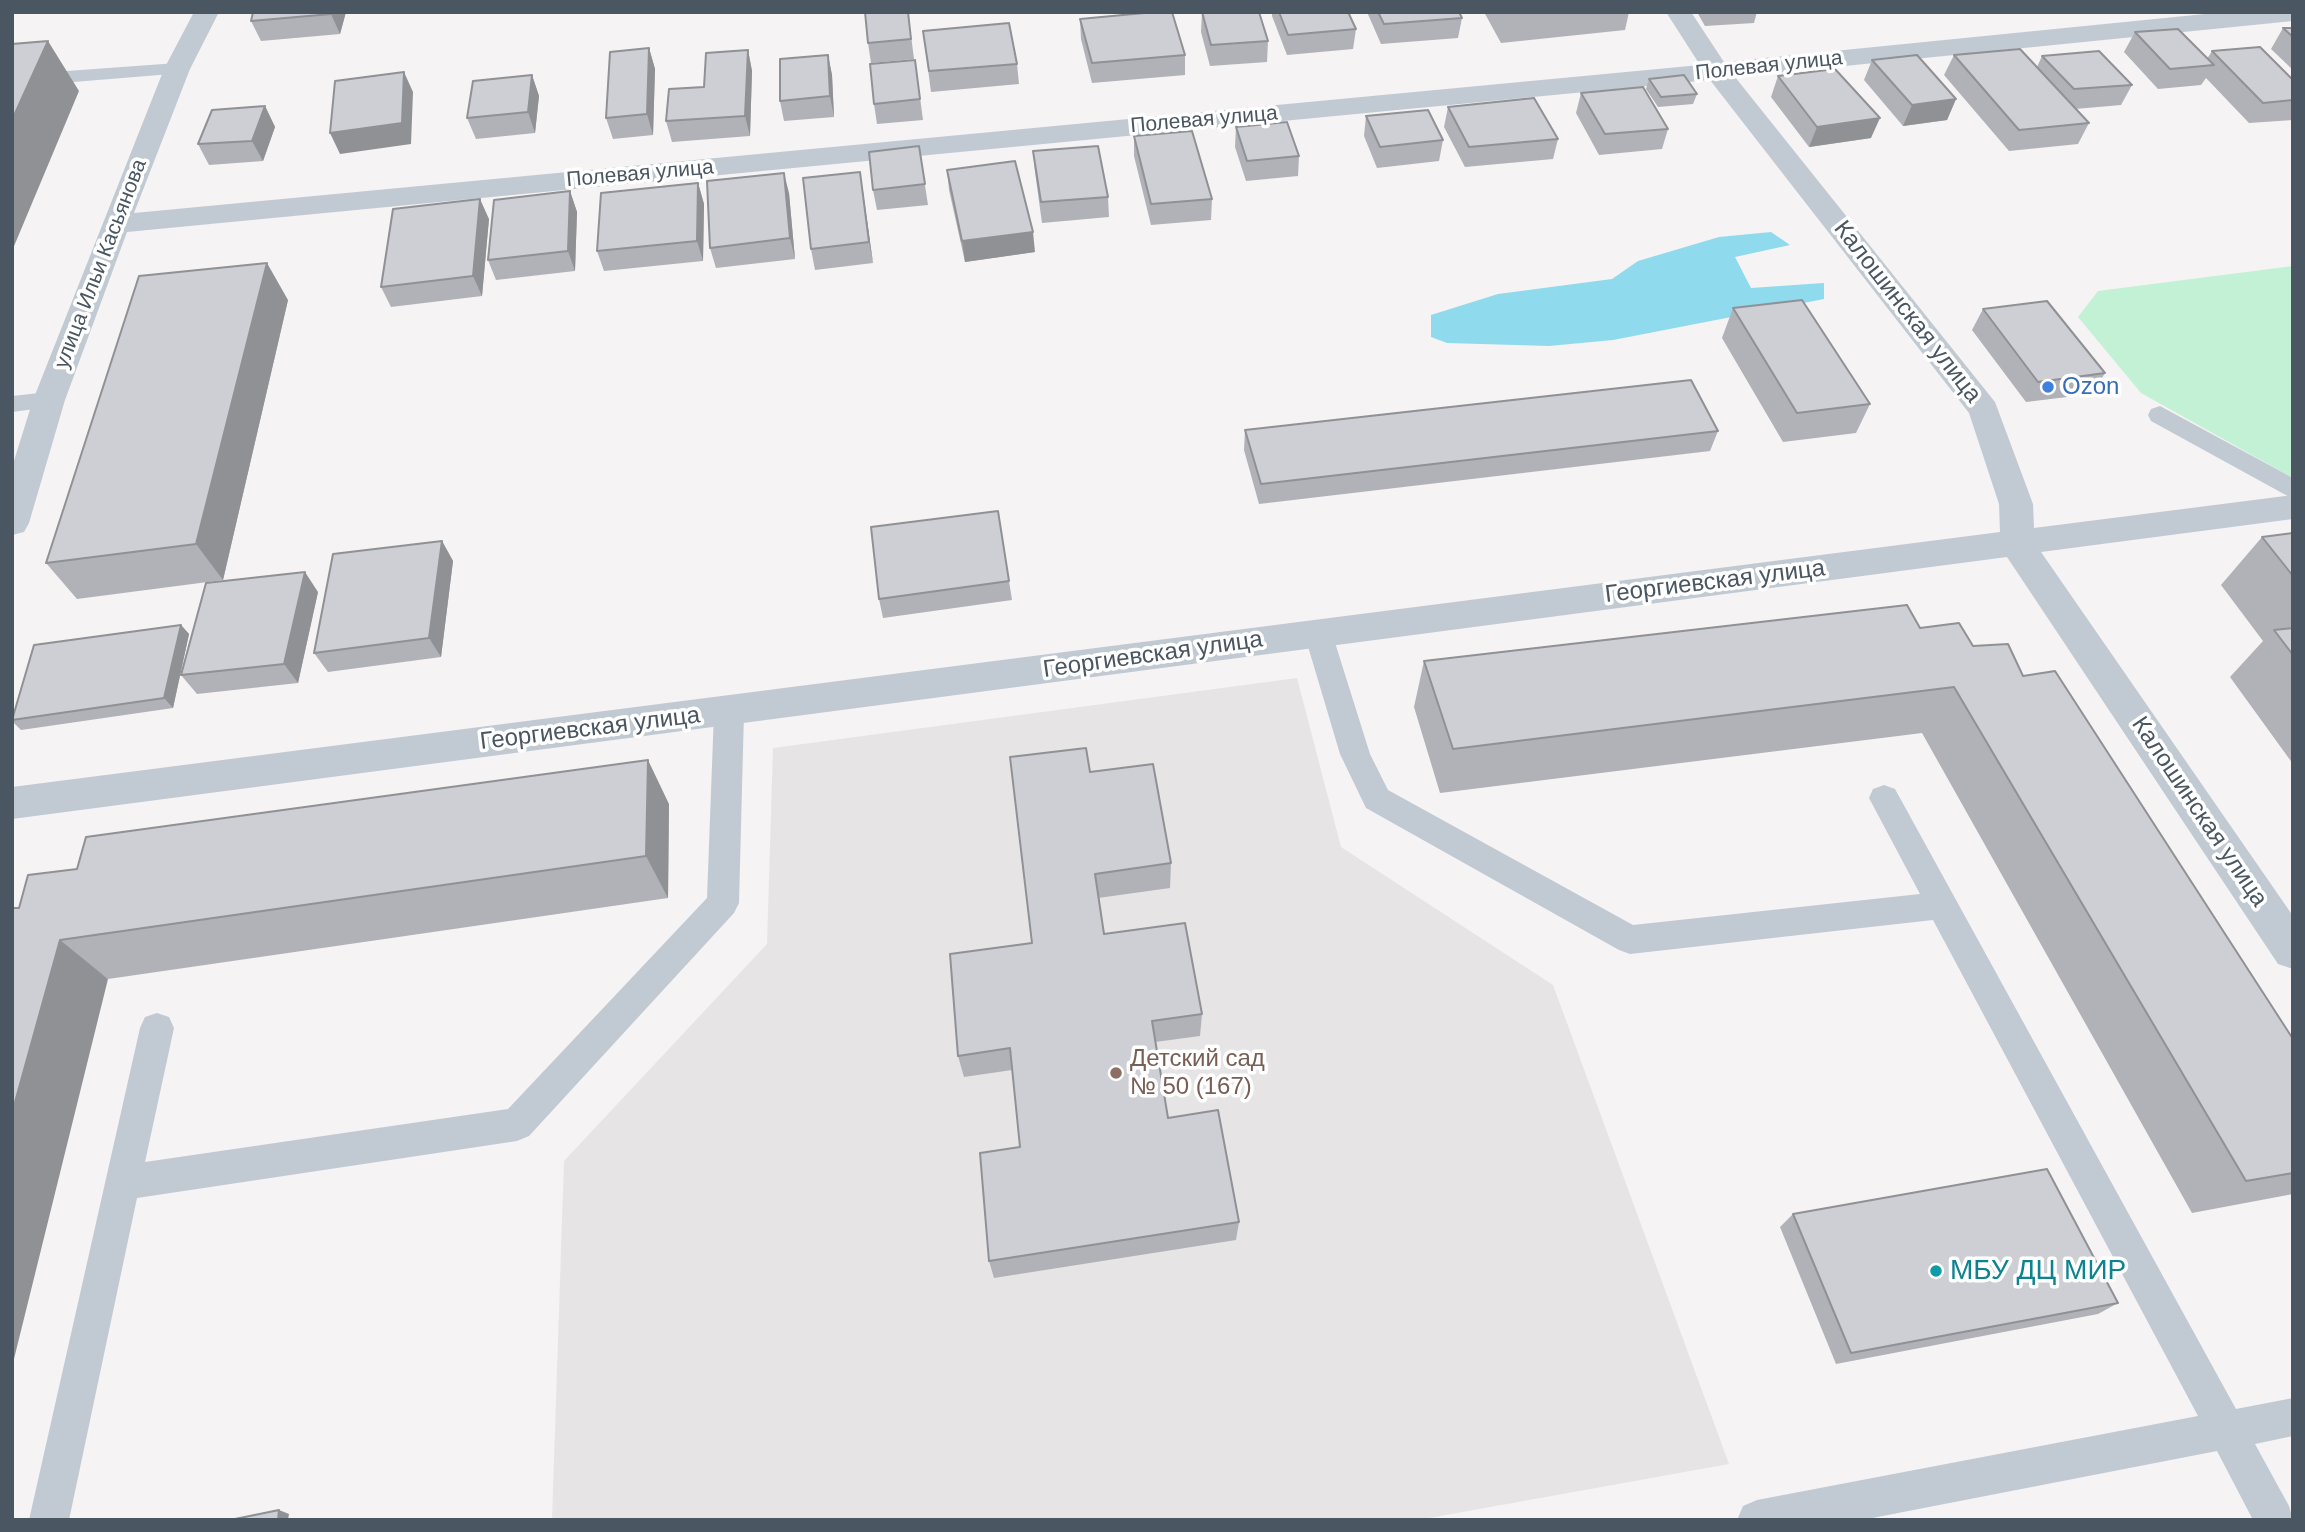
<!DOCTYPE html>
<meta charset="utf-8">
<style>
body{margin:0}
#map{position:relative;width:2305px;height:1532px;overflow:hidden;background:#f5f3f3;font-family:Arial,sans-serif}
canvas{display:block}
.frame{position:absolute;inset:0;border:14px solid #4a5661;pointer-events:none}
</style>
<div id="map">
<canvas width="2305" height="1532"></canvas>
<div class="frame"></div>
</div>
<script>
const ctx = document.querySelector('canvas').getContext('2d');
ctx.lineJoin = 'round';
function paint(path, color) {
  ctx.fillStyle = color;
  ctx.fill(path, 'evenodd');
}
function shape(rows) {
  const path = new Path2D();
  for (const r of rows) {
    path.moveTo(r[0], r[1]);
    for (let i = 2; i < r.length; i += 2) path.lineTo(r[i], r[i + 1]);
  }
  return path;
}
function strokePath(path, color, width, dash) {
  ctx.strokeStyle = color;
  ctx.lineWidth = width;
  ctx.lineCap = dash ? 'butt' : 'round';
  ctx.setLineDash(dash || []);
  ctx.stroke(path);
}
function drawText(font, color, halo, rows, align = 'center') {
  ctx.font = font + ' Arial,sans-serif';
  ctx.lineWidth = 7;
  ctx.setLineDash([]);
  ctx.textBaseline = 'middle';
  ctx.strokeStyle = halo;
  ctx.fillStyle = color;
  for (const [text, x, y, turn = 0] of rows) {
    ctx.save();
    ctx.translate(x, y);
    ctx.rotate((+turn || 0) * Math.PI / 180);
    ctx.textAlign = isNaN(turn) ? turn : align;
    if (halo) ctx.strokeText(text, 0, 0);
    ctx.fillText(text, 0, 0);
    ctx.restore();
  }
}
const education = shape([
 [1297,678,1341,847,1553,985,1729,1464,1418,1520,552,1520,564,1161,767,944,773,748]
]);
const green = shape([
 [2293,266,2293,478,2141,393,2078,317,2098,291]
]);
const water = shape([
 [1771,232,1790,245,1735,257,1751,288,1824,283,1824,299,1613,340,1549,346,1447,343,1431,337,1431,315,1498,294,1612,279,1638,261,1719,237]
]);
const service = shape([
 [177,63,184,65,187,69,184,73,12,87,12,75,177,63],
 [49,392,58,394,61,400,58,406,12,412,12,396,49,392],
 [2160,406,2293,478,2293,499,2151,421,2148,415,2151,409,2160,406],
 [1318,622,1328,625,1332,633,1370,754,1388,790,1633,925,1920,894,1869,798,1873,789,1884,785,1895,789,2236,1409,2293,1398,2293,1436,2255,1444,2289,1506,2293,1520,2253,1520,2217,1451,1862,1520,1737,1520,1743,1506,1757,1500,2198,1416,1933,920,1630,954,1619,950,1366,808,1340,754,1304,633,1308,625,1318,622],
 [729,700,739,704,744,712,739,903,734,913,529,1136,517,1141,137,1198,69,1520,29,1520,140,1028,145,1017,157,1013,169,1017,174,1028,145,1162,508,1109,707,898,714,712,719,704,729,700]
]);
const minor = shape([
 [194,12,219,12,190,69,134,213,1700,65,1666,12,1691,12,1724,62,2225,12,2293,12,2293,21,1735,77,1995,402,2033,504,2034,528,2293,495,2293,519,2041,552,2293,916,2293,969,2278,964,2007,557,12,819,12,787,2000,532,1999,504,1969,413,1710,80,127,232,65,400,29,523,24,532,12,535,12,467,33,400,164,69,194,12]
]);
const wall = shape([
 [253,12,346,12,340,34,261,41,251,21],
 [908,12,914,59,871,63,868,43],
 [1202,12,1268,41,1267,62,1210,66,1201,32],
 [1272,12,1348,12,1356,29,1353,49,1287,55,1272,16],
 [1367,12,1459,12,1462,18,1458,38,1381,44],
 [1484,12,1629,12,1625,30,1501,43],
 [1697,12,1757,12,1754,23,1705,26],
 [1080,19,1185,55,1185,75,1092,83,1081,39],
 [2283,28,2293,28,2293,70,2271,49],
 [923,31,1017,64,1019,84,931,92],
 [2135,32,2207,59,2212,51,2293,80,2293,120,2249,123,2206,78,2201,85,2158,89,2124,52],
 [649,48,655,69,653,135,613,139,606,118],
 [748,50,752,71,750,136,672,142,666,121,704,87],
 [828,55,832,75,834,117,784,121,780,101],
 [1954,55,2037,67,2042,56,2132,85,2121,105,2075,109,2089,123,2078,144,2009,151,1944,75],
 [915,60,923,120,877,124,874,104],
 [1872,60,1956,99,1947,120,1903,126,1864,80],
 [532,75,539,96,535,133,476,139,467,118],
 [1778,76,1871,138,1809,147,1771,97],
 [1649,79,1697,94,1693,104,1658,107,1646,89],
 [1581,93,1668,129,1662,149,1599,155,1576,113],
 [265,106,275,127,263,161,209,165,198,144],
 [1448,107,1558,139,1553,159,1465,167,1444,127],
 [1366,116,1443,140,1439,161,1377,168,1364,136],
 [1236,127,1299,156,1298,176,1246,181,1235,147],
 [1134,136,1212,199,1211,220,1151,225,1134,156],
 [919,146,928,205,877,210,873,190],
 [1033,151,1108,197,1109,217,1042,223,1035,172],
 [947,170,1035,252,965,262,949,190],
 [698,183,704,204,703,261,604,271,597,251],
 [570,191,577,212,575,271,496,280,488,260],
 [863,192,873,263,815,270,811,249],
 [789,193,795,259,716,268,710,248],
 [489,219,482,296,391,307,381,287],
 [288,300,223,580,77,599,46,563],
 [1733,308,1870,404,1856,433,1783,442,1722,338],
 [1983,309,2105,373,2092,394,2026,402,1972,330],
 [1245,430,1718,431,1710,451,1259,504,1244,450],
 [2293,533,2293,764,2230,677,2263,641,2221,585,2262,537],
 [442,541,453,561,441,657,328,672,314,653],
 [1009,581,1012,600,883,618,879,599],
 [318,592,298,683,197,694,181,675],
 [181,625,189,634,173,708,21,730,12,721,12,718],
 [1920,628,1973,646,2023,676,2293,1039,2293,1194,2192,1213,1922,733,1440,793,1414,707,1424,661],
 [1090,772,1171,863,1170,888,1098,898,1104,934,1202,1014,1200,1036,1155,1042,1168,1118,1239,1222,1236,1240,994,1278,989,1261,1020,1147,1012,1070,964,1077,958,1056,1032,943],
 [669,804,668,898,108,979,12,908],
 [1793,1214,2118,1303,2098,1314,1836,1364,1780,1227]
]);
const shadedWall = shape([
 [331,12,346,12,340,34,331,14],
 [48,41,79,91,12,251,12,120],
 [649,48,655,69,653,135,647,114],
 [748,50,752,71,750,136,745,116],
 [828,55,832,75,834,117,830,96],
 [404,72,413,92,411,144,340,154,330,133],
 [532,75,539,96,535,133,528,112],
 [1956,99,1947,120,1903,126,1912,105],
 [265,106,275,127,263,161,252,141],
 [1880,118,1871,138,1809,147,1817,127],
 [860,172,863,192,873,263,869,242],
 [784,173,789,193,795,259,790,238],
 [698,183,704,204,703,261,697,241],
 [570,191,577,212,575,271,568,251],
 [480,199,489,219,482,296,473,276],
 [1033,232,1035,252,965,262,962,241],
 [267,263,288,300,223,580,196,544],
 [442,541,453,561,441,657,429,638],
 [305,572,318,592,298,683,284,664],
 [181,625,189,634,173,708,164,698],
 [648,760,669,804,668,898,646,856],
 [60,940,108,979,12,1367,12,1113],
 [279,1510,289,1514,288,1520,278,1520]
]);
const building = shape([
 [253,12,331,12,331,14,251,21,253,12],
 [865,12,908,12,911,39,868,43,865,12],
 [1155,12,1172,12,1185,55,1092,63,1080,19,1155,12],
 [1202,12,1259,12,1268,41,1211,45,1202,12],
 [1279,12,1348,12,1356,29,1288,35,1279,12],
 [1378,12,1459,12,1462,18,1384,24,1378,12],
 [1009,23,1017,64,929,71,923,31,1009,23],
 [2283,28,2293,28,2293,37,2283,28],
 [2178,29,2214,65,2170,69,2135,32,2178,29],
 [48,41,12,120,12,44,48,41],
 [2260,47,2293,80,2293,100,2263,103,2212,51,2260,47],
 [649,48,647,114,606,118,610,52,649,48],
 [2020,49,2089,123,2019,130,1954,55,2020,49],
 [748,50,745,116,666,121,669,89,704,87,706,53,748,50],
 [2099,51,2132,85,2074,89,2042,56,2099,51],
 [828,55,830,96,780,101,780,59,828,55],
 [1917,55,1956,99,1912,105,1872,60,1917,55],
 [915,60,920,99,874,104,870,64,915,60],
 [1835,69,1880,118,1817,127,1778,76,1835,69],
 [404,72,402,123,330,133,335,81,404,72],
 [532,75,528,112,467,118,473,81,532,75],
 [1684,75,1697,94,1661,97,1649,79,1684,75],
 [1643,87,1668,129,1605,134,1581,93,1643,87],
 [1534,98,1558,139,1469,147,1448,107,1534,98],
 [265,106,252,141,198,144,212,110,265,106],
 [1428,110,1443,140,1380,147,1366,116,1428,110],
 [1287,122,1299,156,1247,161,1236,127,1287,122],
 [1192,131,1212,199,1151,204,1134,136,1192,131],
 [919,146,925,184,873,190,869,152,919,146],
 [1098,146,1108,197,1041,202,1033,151,1098,146],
 [1015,161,1033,232,962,241,947,170,1015,161],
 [860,172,869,242,811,249,803,178,860,172],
 [784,173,790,238,710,248,707,181,784,173],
 [698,183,697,241,597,251,601,193,698,183],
 [570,191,568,251,488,260,494,200,570,191],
 [480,199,473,276,381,287,393,209,480,199],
 [267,263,196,544,46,563,139,276,267,263],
 [1802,300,1870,404,1797,413,1733,308,1802,300],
 [2047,301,2105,373,2038,382,1983,309,2047,301],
 [1691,380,1718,431,1261,484,1245,430,1691,380],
 [998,511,1009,581,879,599,871,527,998,511],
 [2293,533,2293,576,2262,537,2293,533],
 [442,541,429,638,314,653,333,554,442,541],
 [305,572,284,664,181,675,206,583,305,572],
 [1907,605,1920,628,1959,623,1973,646,2008,644,2023,676,2055,671,2293,1039,2293,1173,2246,1181,1954,687,1453,749,1424,661,1907,605],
 [181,625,164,698,12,720,34,645,181,625],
 [2293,628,2293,655,2274,630,2293,628],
 [1086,748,1090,772,1153,764,1171,863,1095,874,1104,934,1185,923,1202,1014,1152,1021,1168,1118,1218,1110,1239,1222,989,1261,980,1153,1020,1147,1010,1048,958,1056,950,954,1032,943,1010,757,1086,748],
 [648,760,646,856,60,940,12,1113,12,908,19,908,28,875,77,869,86,837,648,760],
 [2047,1169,2118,1303,1851,1353,1793,1214,2047,1169],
 [279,1510,278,1520,230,1520,279,1510]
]);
const markers = [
 [2048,387,7,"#3f7fe0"],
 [1116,1073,7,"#8d6e63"],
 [1936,1271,7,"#0f9aa8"]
];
const farStreetnames = [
 ["Полевая улица",1769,66,-6],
 ["Полевая улица",1204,120,-5],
 ["Полевая улица",640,174,-5],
 ["улица Ильи Касьянова",101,264,-69]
];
const streetNames = [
 ["Калошинская улица",1907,312,52],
 ["Георгиевская улица",1715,582,-7],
 ["Георгиевская улица",1153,655,-8],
 ["Георгиевская улица",590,729,-7],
 ["Калошинская улица",2199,812,56]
];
const shopNames = [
 ["Ozon",2062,387]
];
const educationNames = [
 ["Детский сад",1130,1059],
 ["№ 50 (167)",1130,1087]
];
const nearCulturenames = [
 ["МБУ ДЦ МИР",1950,1271]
];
paint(education, '#e6e4e5');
paint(green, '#c3f1d5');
paint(water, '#90daee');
paint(service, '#c1cad2');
paint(minor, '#c1cad2');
paint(wall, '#b0b2b7');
paint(shadedWall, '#909195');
paint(building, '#cdcfd5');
strokePath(building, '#909195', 2);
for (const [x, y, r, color] of markers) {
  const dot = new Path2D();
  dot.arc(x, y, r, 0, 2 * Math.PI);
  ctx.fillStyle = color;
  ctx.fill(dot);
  strokePath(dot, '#fff', 2.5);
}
drawText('21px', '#4a5661', '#fff', farStreetnames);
drawText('24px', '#4a5661', '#fff', streetNames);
drawText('24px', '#366cbe', '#fff', shopNames, 'left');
drawText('24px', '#785e54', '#fff', educationNames, 'left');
drawText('28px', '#0d838f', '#fff', nearCulturenames, 'left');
</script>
